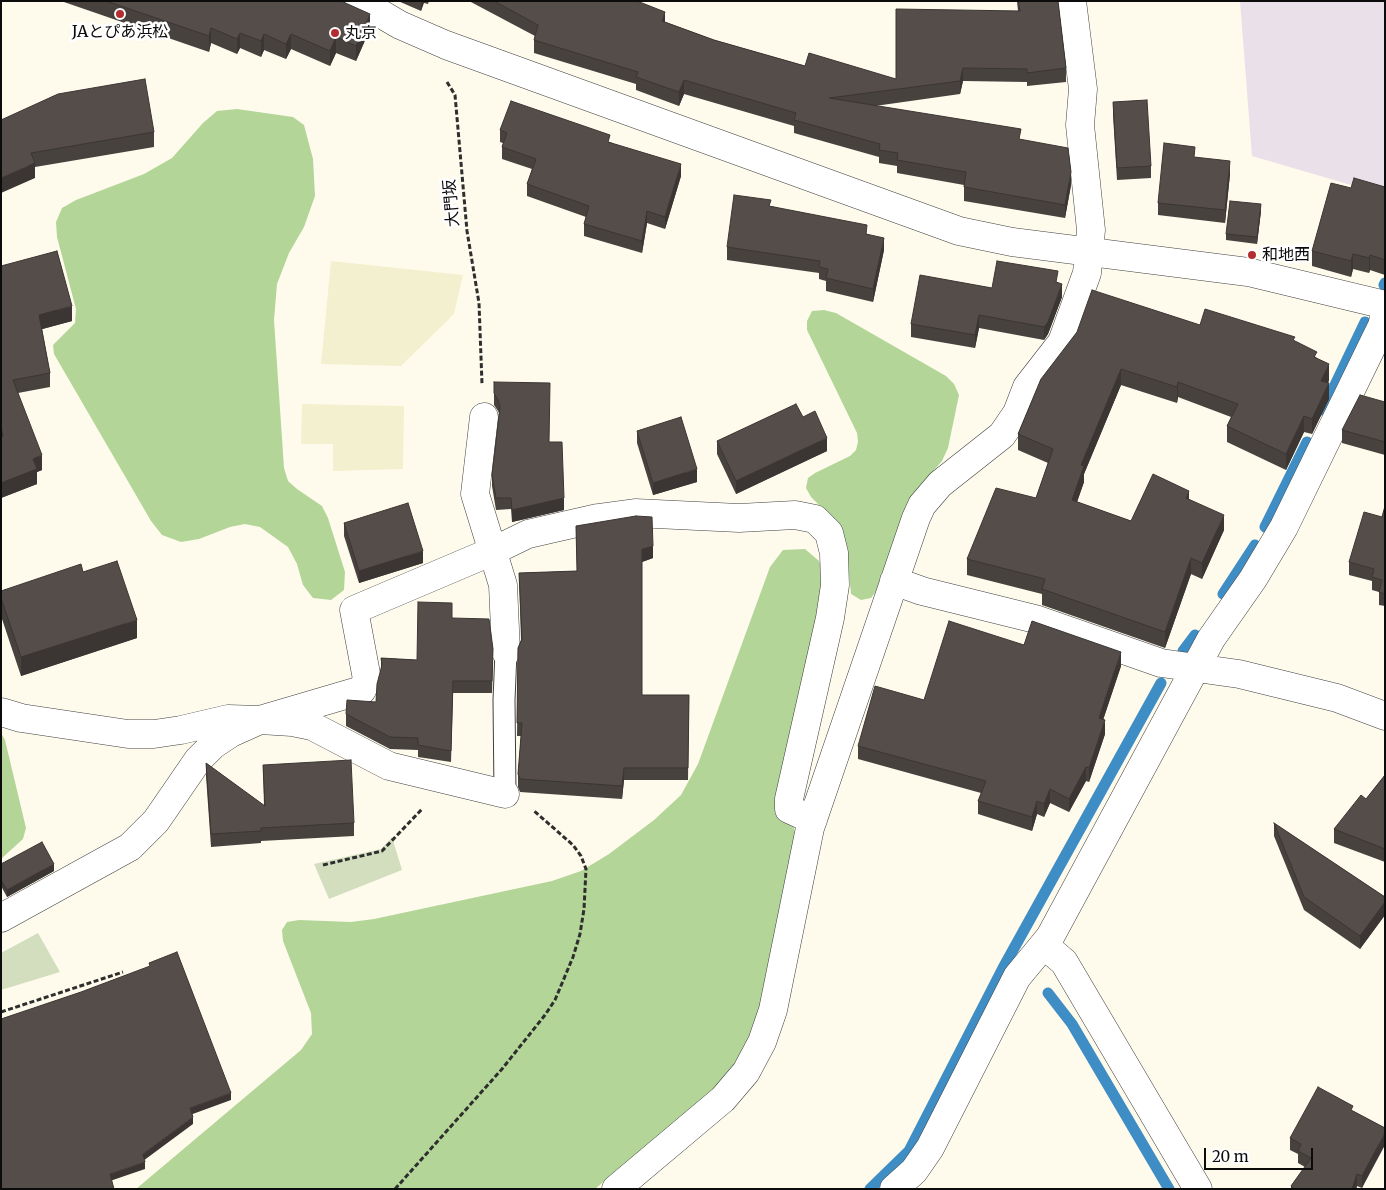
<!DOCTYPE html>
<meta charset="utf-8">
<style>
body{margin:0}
#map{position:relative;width:1386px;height:1190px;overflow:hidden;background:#fefbec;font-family:Merriweather,serif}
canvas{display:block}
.frame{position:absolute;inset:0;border:2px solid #0c0c0c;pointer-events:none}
.scale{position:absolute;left:1204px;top:1148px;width:109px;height:22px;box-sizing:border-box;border:2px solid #0c0c0c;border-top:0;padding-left:6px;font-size:15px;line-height:18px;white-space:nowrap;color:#0c0c0c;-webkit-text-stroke:4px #fff;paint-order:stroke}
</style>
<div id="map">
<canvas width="1386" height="1190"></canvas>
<div class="frame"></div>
<div class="scale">20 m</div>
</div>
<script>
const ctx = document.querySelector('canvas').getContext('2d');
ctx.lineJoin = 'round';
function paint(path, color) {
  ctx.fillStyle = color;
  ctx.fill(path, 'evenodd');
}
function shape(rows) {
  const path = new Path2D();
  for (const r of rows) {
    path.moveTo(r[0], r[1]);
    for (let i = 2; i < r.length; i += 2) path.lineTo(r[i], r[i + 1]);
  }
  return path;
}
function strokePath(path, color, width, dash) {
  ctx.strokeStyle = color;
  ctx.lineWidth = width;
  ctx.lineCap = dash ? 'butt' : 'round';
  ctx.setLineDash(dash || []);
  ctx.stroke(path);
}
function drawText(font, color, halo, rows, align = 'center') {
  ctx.font = font + ' Merriweather,"Noto Sans JP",serif';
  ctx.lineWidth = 5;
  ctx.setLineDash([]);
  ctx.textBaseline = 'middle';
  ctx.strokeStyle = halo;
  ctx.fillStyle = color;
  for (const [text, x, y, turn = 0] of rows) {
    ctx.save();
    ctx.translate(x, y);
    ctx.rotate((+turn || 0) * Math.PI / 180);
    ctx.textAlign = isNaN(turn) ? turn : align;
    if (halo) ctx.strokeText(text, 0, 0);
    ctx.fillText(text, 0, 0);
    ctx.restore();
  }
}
const industrial = shape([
 [1240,1,1385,1,1385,195,1252,156]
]);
const farmland = shape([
 [331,261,463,275,454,314,401,366,321,364],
 [302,404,404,406,403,469,333,471,333,444,301,444]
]);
const forest = shape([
 [237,109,293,117,304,125,313,159,315,196,304,227,289,253,277,284,274,320,284,468,288,481,297,489,322,506,328,518,345,572,344,590,331,600,313,598,303,585,297,564,288,547,260,527,245,524,230,527,199,539,181,542,162,535,151,521,54,354,53,345,75,323,76,309,57,237,56,222,62,208,76,200,144,174,172,158,203,123,217,111],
 [824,310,836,313,946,376,954,384,959,395,948,448,942,461,910,498,877,590,871,598,861,600,851,594,847,551,840,526,811,497,806,488,808,478,815,473,850,456,856,450,858,442,857,433,807,330,807,321,812,311],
 [805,549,819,561,825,579,789,821,794,828,795,836,760,1006,750,1037,734,1065,713,1089,595,1189,136,1189,301,1050,312,1034,311,1013,283,941,282,930,287,922,299,920,351,922,374,919,552,881,581,871,609,854,654,820,681,795,698,764,770,567,783,550],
 [1,733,5,740,26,828,23,839,1,859]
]);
const cemetery = shape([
 [392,837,402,870,329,899,314,864,381,849],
 [38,933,60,972,1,990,1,953]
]);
const stream = shape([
 [1384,285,1385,283],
 [1323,410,1365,322],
 [1265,527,1307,442],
 [1223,594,1255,545],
 [1183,651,1195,635],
 [1048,993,1072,1024,1169,1189],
 [870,1189,909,1151,1003,968,1161,683]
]);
const path = shape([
 [447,82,455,95,467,231,479,303,482,384],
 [323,865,382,851,423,808],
 [1,1012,123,972],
 [395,1189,502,1069,545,1015,555,1000,573,957,580,934,584,909,586,869,581,856,573,845,533,810]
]);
const service = shape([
 [505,794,504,700,506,652]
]);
const minor = shape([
 [359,1,400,25,446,45,959,231,1012,242,1248,272,1385,305],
 [484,417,475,494,503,585,506,652],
 [894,581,922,591,1035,619,1161,663,1239,674,1337,698,1385,716],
 [1,712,21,718,128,734,154,734,181,730,228,719,260,720,362,690,367,679,354,610,493,551,528,534,598,518,635,513,739,518,795,515,815,519,829,533,834,553,835,585,830,618,789,799,789,809,813,820],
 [1,918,130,847,156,821,198,760,213,745,231,733,260,720,292,722,312,726,389,766,505,794],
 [1044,945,1064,962,1198,1189],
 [616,1189,723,1099,746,1072,762,1042,773,1010,810,828,916,518,922,505,940,484,1002,435,1017,413,1027,387,1062,342,1087,273,1091,230,1080,125,1083,89,1072,1],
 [894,1189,914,1171,930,1148,1017,977,1050,937,1211,639,1253,579,1284,527,1382,326,1385,314]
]);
const wall = shape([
 [61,1,341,1,370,29,356,61,336,53,330,66,291,49,286,59,264,50,261,57,240,48,237,54,211,43,209,52],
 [398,1,429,1,428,4,424,3,421,11],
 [469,1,637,1,665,22,714,40,805,66,896,79,1018,11,1017,1,1058,1,1066,68,1066,82,1027,86,1027,82,963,81,960,94,875,106,1021,140,1071,185,1065,218,964,201,964,185,897,173,897,166,879,163,879,157,794,133,794,126,684,94,679,106,636,90,636,84,534,53,534,40,535,36],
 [1113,102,1151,166,1151,178,1117,180,1113,115],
 [1,120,154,132,154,147,35,167,35,178],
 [500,130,610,142,681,176,665,229,647,223,642,253,584,236,584,224,586,217,527,196,527,184,532,169,502,159,502,147,503,143,500,142],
 [1195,157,1230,174,1225,223,1158,215,1158,203],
 [1385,187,1385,275,1370,270,1369,273,1353,269,1351,277,1312,266,1312,251,1351,188],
 [771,206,867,234,884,250,873,302,826,291,826,281,819,279,819,273,727,260,727,247],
 [1261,211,1257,244,1226,240,1226,234],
 [1,266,72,321,42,329,50,373,50,387,18,393,42,470,37,472,37,484,1,498],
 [1058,282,1062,297,1048,334,1044,340,979,328,975,348,911,337,911,324,992,288],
 [1200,325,1295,341,1317,358,1329,380,1328,383,1329,399,1312,434,1304,432,1286,470,1227,442,1227,426,1231,417,1178,397,1177,403,1121,385,1084,474,1084,482,1077,502,1131,521,1189,499,1224,530,1202,579,1191,574,1165,648,1042,605,1042,594,967,575,967,559,1036,498,1048,463,1018,450,1018,434,1041,379],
 [494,382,549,442,564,510,512,522,511,509,496,510,492,486,492,475,499,413,498,411,494,405],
 [1385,402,1385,455,1342,443,1342,430],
 [803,417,827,451,736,494,717,454,717,441],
 [637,431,697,482,653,495,637,443],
 [1385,506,1385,606,1379,605,1379,592,1372,590,1372,581,1349,575,1349,562,1382,517],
 [344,523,423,563,359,583,344,536],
 [576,526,653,558,642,562,642,695,689,695,688,780,624,780,622,799,520,792,518,787,518,774,521,736,517,736,518,648,521,640,519,573,577,571],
 [83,572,137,638,21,676,1,616,1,591],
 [452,618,493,661,492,693,453,693,451,762,418,757,418,750,390,749,346,726,346,714,376,702,381,669,381,658,417,660],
 [1024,645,1121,666,1103,720,1105,734,1089,782,1086,781,1069,812,1050,803,1044,817,1037,814,1032,831,978,814,978,801,981,793,858,759,858,746,924,700],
 [206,763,264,806,263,765,354,823,354,836,261,841,261,843,211,847,206,776],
 [1385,775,1385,862,1334,843,1334,829,1366,799],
 [1274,823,1385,897,1385,915,1360,949,1304,910,1274,836],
 [1,864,54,871,7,897,1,886],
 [1353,1111,1385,1128,1362,1188,1357,1186,1356,1189,1291,1189,1291,1186,1305,1167,1298,1163,1298,1154,1290,1150,1290,1138]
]);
const shadedWall = shape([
 [421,1,424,1,421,11],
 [665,12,665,25,662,21],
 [370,14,370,29,356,61,356,46],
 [211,28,211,43,209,52,209,36],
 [240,33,240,48,237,54,237,39],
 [264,34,264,50,261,57,261,41],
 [291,34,291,49,286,59,286,44],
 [336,37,336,53,330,66,330,51],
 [963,68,963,81,960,94,960,81],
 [684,80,684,94,679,106,679,92],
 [1230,161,1230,174,1225,223,1225,210],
 [35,163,35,178,1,193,1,178],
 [681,164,681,176,665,229,665,217],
 [1071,172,1071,185,1065,218,1065,205],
 [1261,204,1261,211,1257,244,1257,237],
 [647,211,647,223,642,253,642,241],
 [884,238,884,250,873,302,873,289],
 [1353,254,1353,269,1351,277,1351,261],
 [1370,255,1370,270,1369,273,1369,258],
 [1062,284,1062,297,1048,334,1044,340,1044,327],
 [72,306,72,321,39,330,39,315],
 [979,315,979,328,975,348,975,335],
 [1329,364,1329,380,1321,397,1321,381],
 [1121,369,1121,385,1084,474,1084,482,1072,516,1072,500,1081,465],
 [1178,382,1178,397,1177,403,1177,387],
 [1329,383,1329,399,1312,434,1312,419],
 [1304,416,1304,432,1286,470,1286,454],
 [827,438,827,451,736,494,736,481],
 [42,455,42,470,37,472,37,484,1,498,1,483,33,459],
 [697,469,697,482,653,495,653,483],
 [1189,491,1189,507,1186,498],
 [564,498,564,510,512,522,512,510],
 [1224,515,1224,530,1202,579,1202,563],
 [653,546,653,558,642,562,642,549],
 [423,551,423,563,359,583,359,571],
 [1191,558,1191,574,1165,648,1165,632],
 [137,620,137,638,21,676,21,657],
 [1121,652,1121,666,1099,732,1099,718],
 [1105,720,1105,734,1089,782,1089,768],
 [1086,767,1086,781,1069,812,1069,799],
 [624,768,624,780,622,799,622,786],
 [1050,789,1050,803,1044,817,1044,804],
 [1037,801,1037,814,1032,831,1032,817],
 [54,864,54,871,7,897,7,890],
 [1385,902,1385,915,1360,949,1360,936],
 [231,1093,231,1100,190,1115,190,1108],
 [193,1117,193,1124,143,1161,143,1154],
 [1385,1133,1385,1145,1362,1188,1362,1176],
 [145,1162,145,1169,110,1181,110,1174],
 [1357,1174,1357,1186,1356,1189,1352,1189]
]);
const building = shape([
 [106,1,341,1,370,14,356,46,336,37,330,51,291,34,286,44,264,34,261,41,240,33,237,39,211,28,209,36,106,1],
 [494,1,637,1,665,12,662,21,714,40,805,66,809,53,896,79,896,9,1020,11,1018,1,1058,1,1066,68,1027,73,1027,69,963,68,960,81,829,98,1021,129,1019,139,1068,148,1071,172,1065,205,964,187,966,172,897,160,898,153,879,150,880,144,794,120,796,113,684,80,679,92,636,77,638,72,534,40,538,25,494,1],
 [145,79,154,132,31,153,35,163,1,178,1,120,58,94,145,79],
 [1147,100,1151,166,1117,168,1113,102,1147,100],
 [511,101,610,135,608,142,681,164,665,217,647,211,642,241,584,224,589,206,527,184,536,159,502,147,507,133,500,130,511,101],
 [1164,143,1195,147,1194,157,1230,161,1225,210,1158,203,1164,143],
 [1354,178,1385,187,1385,260,1370,255,1369,258,1353,254,1351,261,1312,251,1331,183,1351,188,1354,178],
 [734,195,771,200,769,206,867,225,866,234,884,238,873,289,826,278,828,269,819,267,820,261,727,247,734,195],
 [1230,201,1261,204,1257,237,1226,234,1230,201],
 [57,251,72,306,39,315,50,373,13,380,42,455,33,459,37,469,1,483,1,437,3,436,1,427,1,266,57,251],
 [997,261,1058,271,1056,282,1062,284,1048,322,1044,327,979,315,975,335,911,324,920,275,992,288,997,261],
 [1092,290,1200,325,1205,309,1295,337,1293,340,1317,352,1314,357,1329,364,1321,381,1329,383,1312,419,1304,416,1286,454,1227,426,1238,404,1178,382,1177,387,1121,369,1081,465,1084,466,1072,500,1131,521,1153,474,1189,491,1186,498,1224,515,1202,563,1191,558,1165,632,1042,589,1045,579,967,559,996,488,1036,498,1053,449,1018,434,1041,379,1077,332,1092,290],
 [494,382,550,383,549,442,562,442,564,498,512,510,511,498,496,498,492,475,500,407,498,400,494,393,494,382],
 [1360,395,1385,402,1385,442,1342,430,1360,395],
 [796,404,803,417,815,411,827,438,736,481,717,441,796,404],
 [681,417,697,469,653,483,637,431,681,417],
 [408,503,423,551,359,571,344,523,408,503],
 [1385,506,1385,594,1379,592,1382,580,1372,577,1374,569,1349,562,1364,512,1382,517,1385,506],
 [636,516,652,517,653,546,642,549,642,695,689,695,688,768,624,768,622,786,520,779,518,774,522,723,517,723,518,648,522,639,519,573,577,571,576,526,636,516],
 [117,561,137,620,21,657,1,598,1,591,81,564,83,572,117,561],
 [418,602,452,603,452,618,489,619,493,649,492,681,453,681,451,751,418,745,418,738,390,737,346,714,347,700,376,702,377,684,382,665,381,658,417,660,418,602],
 [949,621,1024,645,1032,621,1121,652,1099,718,1105,720,1089,768,1086,767,1069,799,1050,789,1044,804,1037,801,1032,817,978,801,986,781,858,746,875,686,924,700,949,621],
 [351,760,354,823,261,828,261,831,211,834,206,763,265,806,263,765,351,760],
 [1385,775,1385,849,1334,829,1361,795,1366,799,1385,775],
 [1274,823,1385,897,1385,902,1360,936,1304,897,1274,823],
 [42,842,54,864,7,890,1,880,1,864,42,842],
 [177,952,231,1093,190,1108,193,1117,143,1154,145,1162,110,1174,114,1189,1,1189,1,1019,81,992,150,966,149,963,177,952],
 [1318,1087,1353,1106,1351,1110,1385,1128,1385,1133,1362,1176,1357,1174,1352,1189,1294,1189,1291,1186,1311,1158,1298,1151,1301,1144,1290,1138,1318,1087]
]);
const markers = [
 [120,14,5,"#b32c30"],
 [335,33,5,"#b32c30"],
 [1252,255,5,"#b32c30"]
];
const poiNames = [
 ["JAとぴあ浜松",120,32,"center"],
 ["丸京",345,33],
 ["和地西",1262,255]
];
const streetNames = [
 ["大門坂",452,203,-95]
];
paint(industrial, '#e9e0ea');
paint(farmland, '#f2f0ce');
paint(forest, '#b3d698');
paint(cemetery, '#d3debf');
strokePath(stream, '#3f8dc5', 11);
strokePath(service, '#3f3f3f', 23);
strokePath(minor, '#3f3f3f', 29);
strokePath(path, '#2e2e2e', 3, [5, 2.5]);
strokePath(service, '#fff', 21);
strokePath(minor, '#fff', 28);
paint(wall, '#48423f');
paint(shadedWall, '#3b3633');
paint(building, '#544d49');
strokePath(building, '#3b3633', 1);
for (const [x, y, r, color] of markers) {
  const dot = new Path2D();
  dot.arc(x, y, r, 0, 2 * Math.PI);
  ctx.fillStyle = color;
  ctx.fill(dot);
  strokePath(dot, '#fff', 2);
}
drawText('16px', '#0c0c0c', '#fff', poiNames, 'left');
drawText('16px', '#0c0c0c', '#fff', streetNames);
</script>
